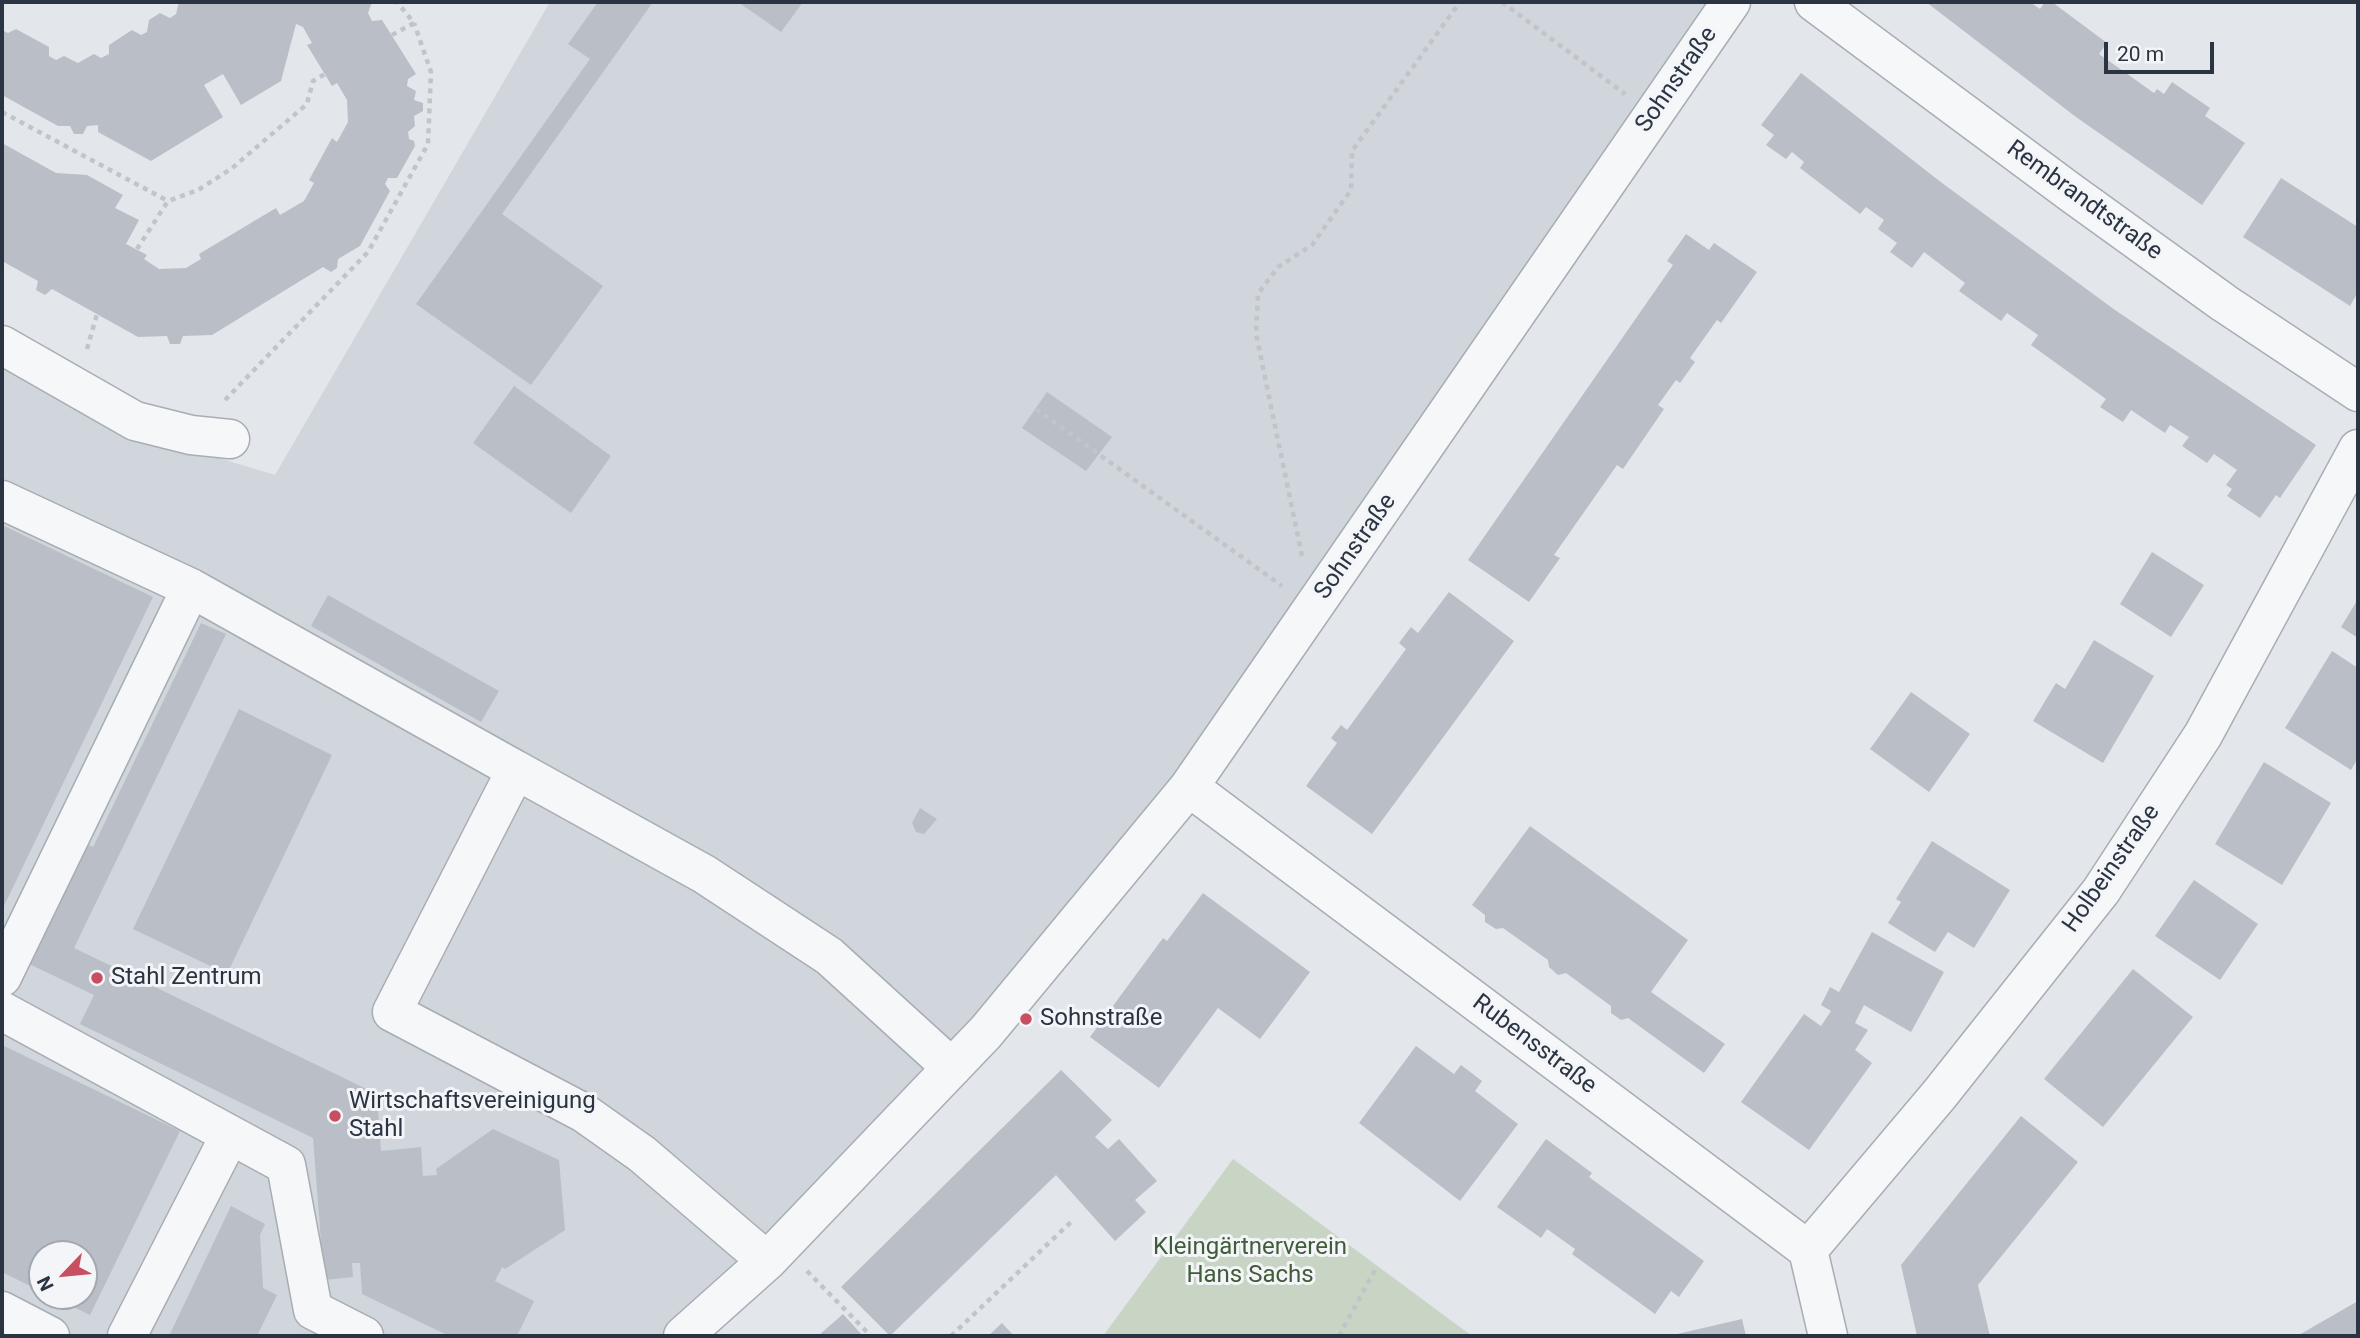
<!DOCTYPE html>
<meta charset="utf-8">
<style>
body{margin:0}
#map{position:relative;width:2360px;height:1338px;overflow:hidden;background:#e3e6ea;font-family:Roboto,sans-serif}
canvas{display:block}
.frame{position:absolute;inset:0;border:4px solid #2b3442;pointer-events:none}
.north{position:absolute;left:28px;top:1240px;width:70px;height:70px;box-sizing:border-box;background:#f3f5f8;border:2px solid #a3a8af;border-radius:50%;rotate:244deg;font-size:19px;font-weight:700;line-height:28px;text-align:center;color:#2b3442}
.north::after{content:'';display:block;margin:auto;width:24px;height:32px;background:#c84f62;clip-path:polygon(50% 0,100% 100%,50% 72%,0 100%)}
.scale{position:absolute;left:2104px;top:42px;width:110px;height:32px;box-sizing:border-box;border:4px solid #2b3442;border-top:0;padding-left:9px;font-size:21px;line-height:24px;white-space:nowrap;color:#2b3442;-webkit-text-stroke:5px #f3f5f8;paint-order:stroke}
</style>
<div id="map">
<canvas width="2360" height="1338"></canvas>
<div class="frame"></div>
<div class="north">N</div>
<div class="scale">20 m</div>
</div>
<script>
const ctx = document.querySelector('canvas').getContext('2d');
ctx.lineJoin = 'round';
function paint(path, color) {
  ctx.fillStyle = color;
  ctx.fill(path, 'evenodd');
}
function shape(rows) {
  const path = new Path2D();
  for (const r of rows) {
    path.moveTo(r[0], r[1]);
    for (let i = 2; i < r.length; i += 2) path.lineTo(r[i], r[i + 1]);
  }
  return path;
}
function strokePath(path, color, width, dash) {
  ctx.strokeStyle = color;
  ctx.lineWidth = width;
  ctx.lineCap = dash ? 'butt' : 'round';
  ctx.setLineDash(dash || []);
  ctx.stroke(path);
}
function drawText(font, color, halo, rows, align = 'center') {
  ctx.font = font + ' Roboto,sans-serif';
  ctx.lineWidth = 6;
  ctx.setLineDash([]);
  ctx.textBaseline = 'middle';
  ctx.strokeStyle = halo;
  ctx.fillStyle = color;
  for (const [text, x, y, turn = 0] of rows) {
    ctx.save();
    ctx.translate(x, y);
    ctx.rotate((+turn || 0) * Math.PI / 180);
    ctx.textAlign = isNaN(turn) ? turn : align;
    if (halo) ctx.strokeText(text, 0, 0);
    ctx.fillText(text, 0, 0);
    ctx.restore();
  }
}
const built = shape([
 [550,2,1716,2,1176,782,1008,1002,689,1336,2,1336,2,368,103,423,275,475],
 [42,1254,84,1254,84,1296,42,1296]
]);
const green = shape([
 [1233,1159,1472,1336,1103,1336]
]);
const building = shape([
 [179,2,372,2,368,13,372,21,382,20,416,74,408,79,407,86,416,91,414,100,423,103,423,111,414,116,415,126,408,132,409,139,414,141,415,146,397,178,388,178,385,184,390,191,360,246,338,259,337,268,331,272,323,267,212,335,183,336,180,344,170,344,167,336,138,337,52,289,45,295,36,290,38,281,2,261,2,143,56,173,87,175,123,195,115,208,139,220,126,244,147,255,144,259,159,269,186,268,201,259,199,254,276,208,280,215,304,201,314,183,309,180,332,138,337,142,348,122,347,100,337,83,332,86,307,45,312,43,303,27,296,24,281,81,241,105,223,74,204,85,223,117,151,161,98,132,98,125,87,126,83,134,74,134,70,126,58,126,2,95,2,30,8,33,16,29,49,47,49,56,56,60,64,56,78,63,94,54,101,58,109,54,109,45,132,30,141,35,147,32,149,20,160,13,170,18,176,14],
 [598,2,653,2,502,214,603,286,531,385,416,304,590,59,568,44],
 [738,2,803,2,781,32],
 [1926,2,2030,2,2040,9,2045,2,2052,2,2107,43,2099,54,2154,93,2157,89,2164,94,2172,82,2210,108,2205,116,2245,143,2202,205,2076,117],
 [1801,73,1942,183,2115,310,2316,445,2280,498,2276,495,2260,518,2227,496,2232,489,2226,485,2237,470,2214,454,2207,463,2182,446,2189,437,2170,425,2165,433,2131,410,2123,422,2100,407,2106,399,2031,345,2038,335,2007,313,2001,321,1959,291,1965,283,1924,252,1912,268,1890,252,1897,243,1878,229,1884,220,1866,207,1860,214,1800,168,1804,162,1792,152,1786,159,1766,145,1774,135,1761,125],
 [2281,178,2358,227,2358,292,2350,306,2243,237],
 [1686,234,1709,250,1714,243,1757,272,1721,323,1717,320,1690,358,1695,362,1680,383,1676,380,1658,405,1664,409,1623,469,1617,465,1554,555,1560,558,1529,602,1468,560,1673,265,1667,261],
 [514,386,611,456,571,513,473,443],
 [1047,392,1112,437,1086,471,1022,428],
 [2,525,153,597,2,910],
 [2152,552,2204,585,2171,637,2120,604],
 [1449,592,1514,641,1372,834,1306,786,1337,743,1331,738,1341,725,1347,730,1406,649,1399,643,1411,627,1418,633],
 [328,595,499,691,481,722,311,626],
 [2358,599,2358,638,2341,627],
 [201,623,226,634,74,948,377,1094,381,1151,421,1147,423,1176,437,1175,436,1169,493,1129,559,1160,565,1230,505,1269,502,1267,495,1281,534,1301,517,1336,449,1336,362,1294,360,1263,352,1263,353,1277,324,1280,313,1138,80,1024,94,995,23,961,82,841,93,847],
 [2094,640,2154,676,2103,763,2033,721,2056,683,2065,689],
 [2332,651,2358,668,2358,758,2351,770,2285,728],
 [1911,692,1970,734,1929,792,1870,749],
 [239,709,332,755,227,974,133,929],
 [2264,762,2331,803,2282,885,2215,844],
 [920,808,937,819,924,834,916,832,912,823],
 [1530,826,1688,940,1651,992,1725,1044,1704,1073,1628,1018,1621,1020,1611,1013,1611,1006,1566,973,1558,975,1549,967,1548,960,1503,928,1496,929,1485,922,1485,915,1472,905],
 [1932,841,2010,890,1974,948,1948,932,1935,952,1888,923,1901,902,1896,899],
 [2194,880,2258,924,2220,980,2155,936],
 [1203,893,1310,972,1260,1039,1218,1008,1159,1088,1090,1037,1163,938,1167,941],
 [1872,932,1944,972,1911,1032,1864,1005,1855,1023,1868,1030,1855,1050,1872,1063,1809,1150,1741,1102,1804,1014,1821,1026,1831,1011,1821,1005,1830,987,1839,992],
 [2133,969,2193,1017,2103,1127,2044,1079],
 [2,1045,180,1131,90,1315,51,1296,84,1296,84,1254,42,1254,42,1292,2,1272],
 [1416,1046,1454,1074,1461,1065,1482,1081,1475,1091,1518,1124,1460,1201,1359,1123],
 [1061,1070,1112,1120,1095,1137,1108,1149,1119,1139,1157,1181,1135,1200,1146,1212,1115,1241,1056,1175,890,1336,841,1287],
 [2021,1116,2078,1162,1978,1285,1990,1336,1917,1336,1901,1265],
 [1546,1139,1592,1173,1589,1177,1704,1261,1679,1297,1671,1291,1655,1314,1572,1254,1575,1249,1547,1229,1541,1238,1497,1207],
 [231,1206,265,1224,260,1235,263,1288,277,1295,259,1332,258,1336,169,1336],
 [2358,1301,2358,1336,2297,1336],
 [843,1314,863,1336,818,1336],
 [1742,1319,1746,1336,1673,1336,1673,1335],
 [1002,1323,1014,1336,988,1336]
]);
const path = shape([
 [1502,2,1625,94],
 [392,35,414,23,397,2],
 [2,112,168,201],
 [137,249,168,201,198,190,231,169,307,104,313,81,325,74],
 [87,349,97,314],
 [225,400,368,252,428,144,431,72,414,23],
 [1036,409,1282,586],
 [1302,556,1256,334,1258,294,1278,267,1312,245,1351,190,1352,151,1460,2],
 [807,1271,871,1336],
 [951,1336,1072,1221],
 [1339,1336,1376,1268]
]);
const minor = shape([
 [1814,2,2070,192,2224,303,2358,392],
 [2,345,135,421,191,435,230,439],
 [2,500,191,588,516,770],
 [1189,787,1808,1250,1828,1336],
 [2,977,191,588],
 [2,1011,286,1165,313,1310,364,1336],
 [1808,1250,1939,1095,2101,891,2203,735,2358,449],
 [767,1261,642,1154,584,1113,392,1012,516,770,704,874,829,956,952,1068],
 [2,1311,50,1336],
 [127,1336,230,1135],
 [683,1336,767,1261,986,1032,1189,787,1731,2]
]);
const markers = [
 [97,978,7,"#c84f62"],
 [1026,1019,7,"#c84f62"],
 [335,1116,7,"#c84f62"]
];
const streetNames = [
 ["Sohnstraße",1677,80,-55],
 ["Rembrandtstraße",2084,201,36],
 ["Sohnstraße",1356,547,-55],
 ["Holbeinstraße",2112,869,-55],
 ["Rubensstraße",1534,1045,37]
];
const poiNames = [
 ["Stahl Zentrum",111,978],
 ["Sohnstraße",1040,1019],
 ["Wirtschaftsvereinigung",349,1102],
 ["Stahl",349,1130]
];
const parkNames = [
 ["Kleingärtnerverein",1250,1248],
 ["Hans Sachs",1250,1276]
];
paint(built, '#d1d5dc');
paint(green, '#c8d4c4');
paint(building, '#babfc7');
strokePath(minor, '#a8adb4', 41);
strokePath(path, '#c1c4c9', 4.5, [5, 5]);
strokePath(minor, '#f6f7f9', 38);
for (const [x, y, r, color] of markers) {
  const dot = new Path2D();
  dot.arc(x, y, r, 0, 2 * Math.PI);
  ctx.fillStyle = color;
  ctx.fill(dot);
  strokePath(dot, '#f3f5f8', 2.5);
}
drawText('24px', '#2b3442', '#f3f5f8', streetNames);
drawText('24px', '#2b3442', '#f3f5f8', poiNames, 'left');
drawText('24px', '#405d39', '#f3f5f8', parkNames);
</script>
